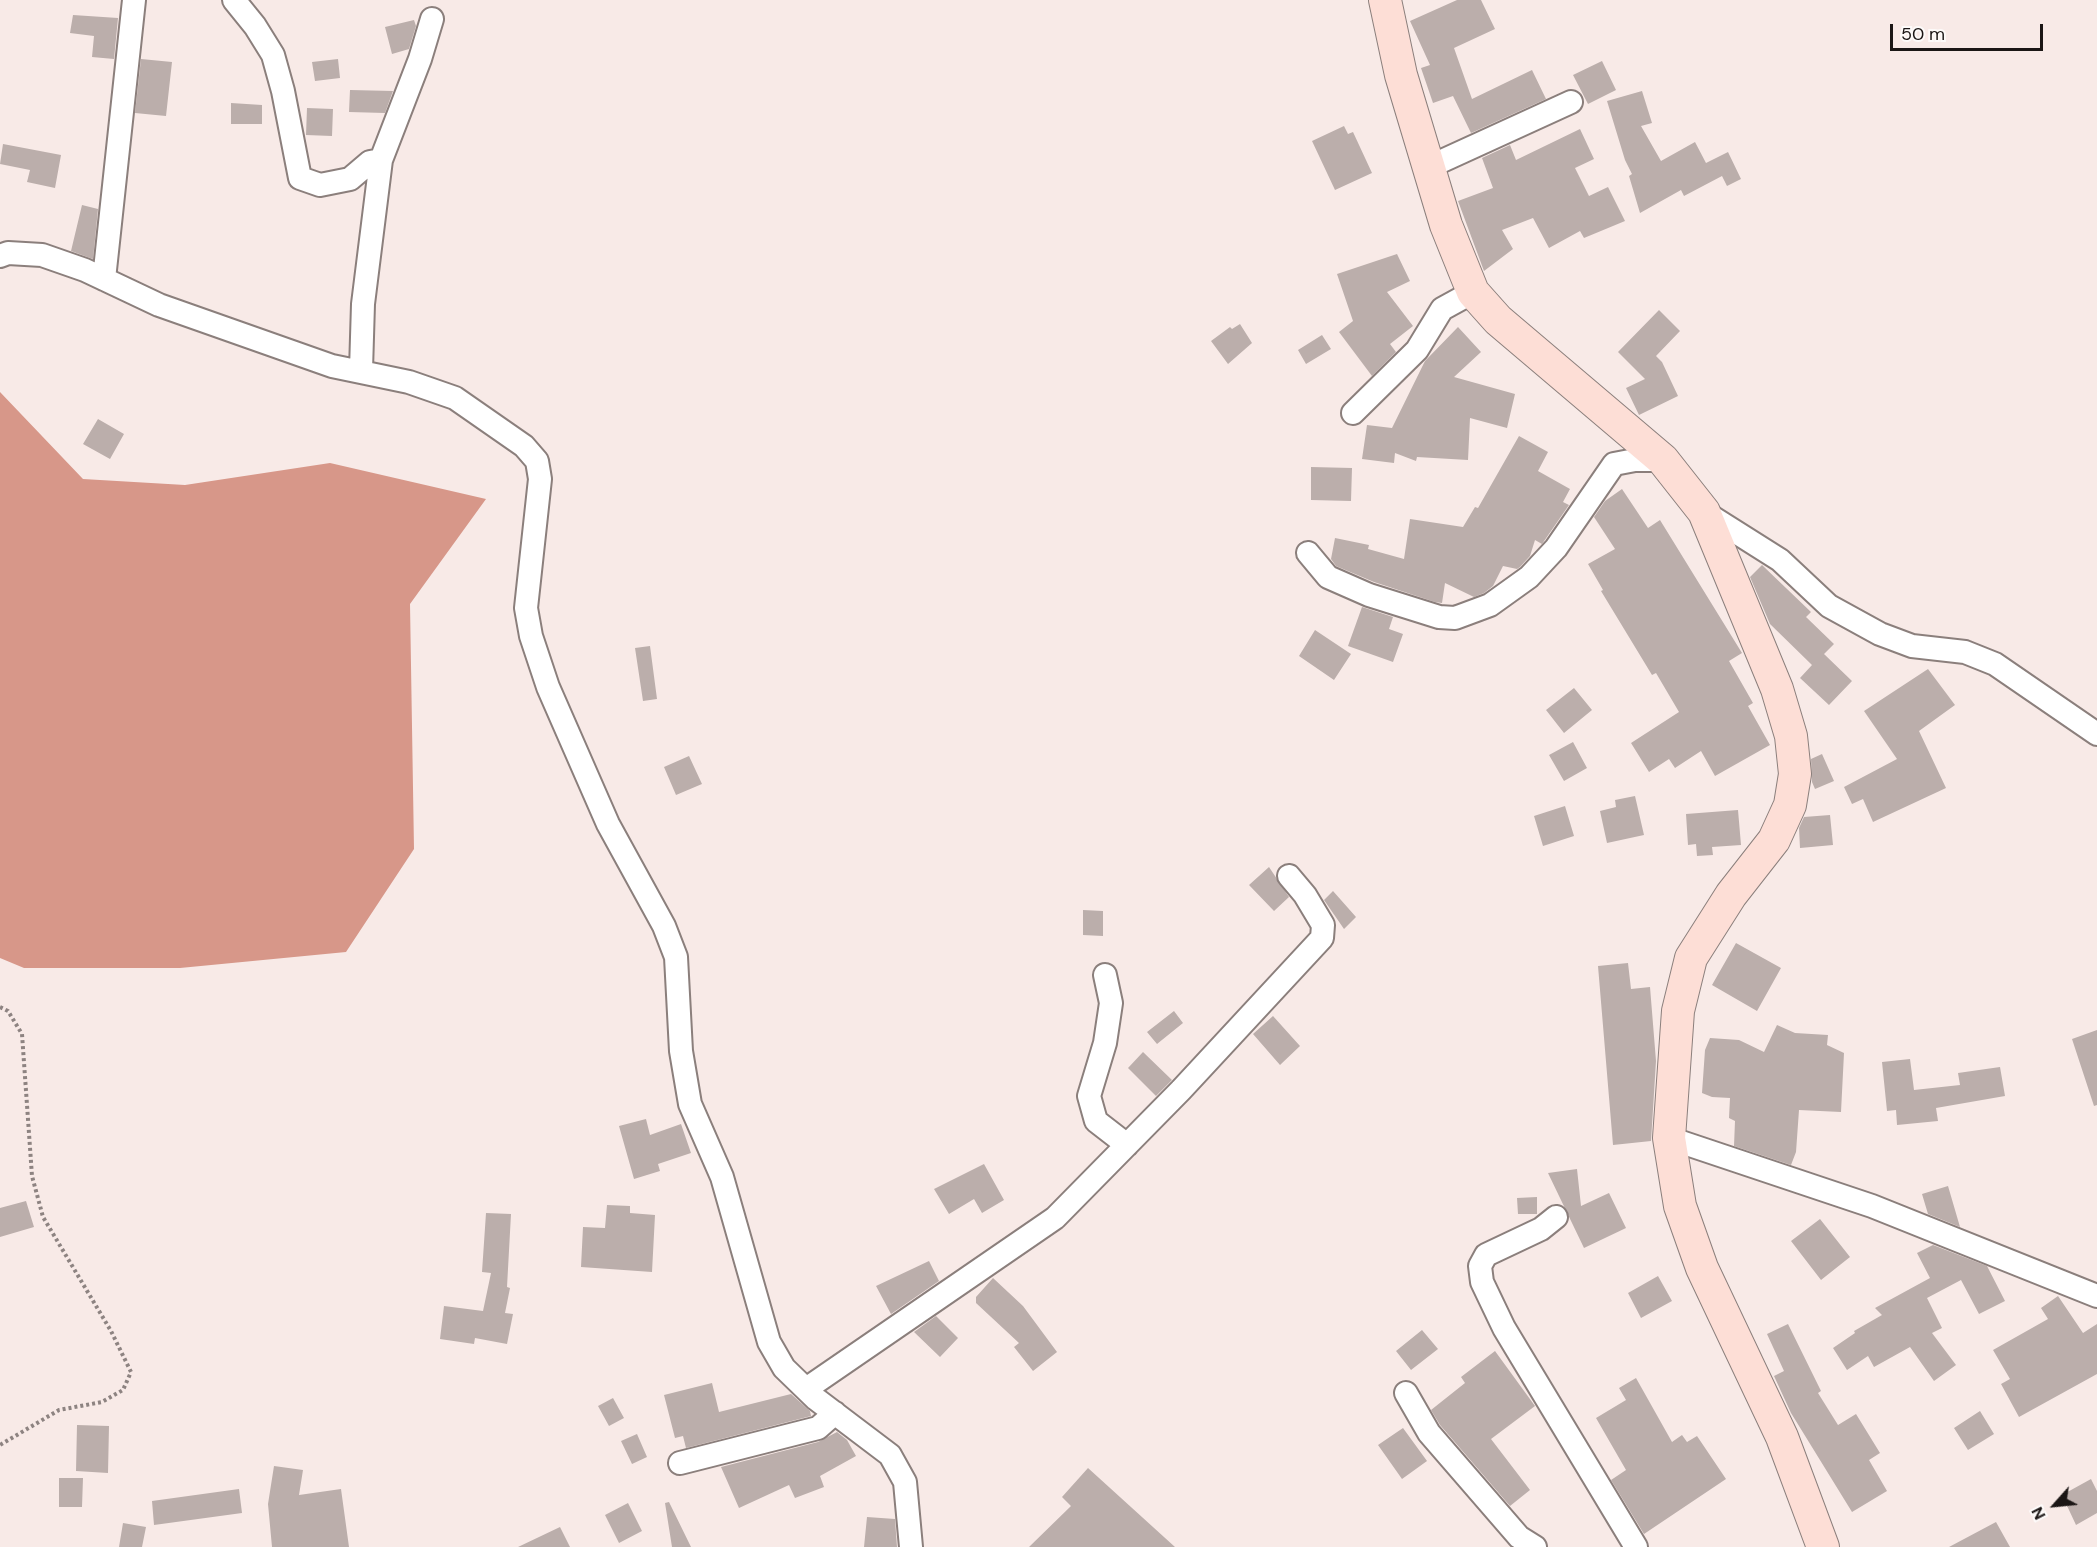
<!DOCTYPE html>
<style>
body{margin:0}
#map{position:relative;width:2097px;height:1547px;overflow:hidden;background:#f8eae7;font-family:"DM Sans",sans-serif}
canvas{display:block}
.north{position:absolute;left:2025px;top:1475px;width:60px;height:60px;-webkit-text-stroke:4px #fdfaf9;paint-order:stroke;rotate:243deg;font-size:16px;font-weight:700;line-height:24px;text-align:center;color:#1b1615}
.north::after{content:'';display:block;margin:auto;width:21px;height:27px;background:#1b1615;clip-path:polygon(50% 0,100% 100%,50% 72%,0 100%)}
.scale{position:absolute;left:1890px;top:24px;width:153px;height:27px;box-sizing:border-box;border:3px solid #1b1615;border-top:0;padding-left:8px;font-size:18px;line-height:21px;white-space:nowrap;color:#1b1615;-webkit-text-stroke:4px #fdfaf9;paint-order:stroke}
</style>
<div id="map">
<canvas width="2097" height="1547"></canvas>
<div class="north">N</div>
<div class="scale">50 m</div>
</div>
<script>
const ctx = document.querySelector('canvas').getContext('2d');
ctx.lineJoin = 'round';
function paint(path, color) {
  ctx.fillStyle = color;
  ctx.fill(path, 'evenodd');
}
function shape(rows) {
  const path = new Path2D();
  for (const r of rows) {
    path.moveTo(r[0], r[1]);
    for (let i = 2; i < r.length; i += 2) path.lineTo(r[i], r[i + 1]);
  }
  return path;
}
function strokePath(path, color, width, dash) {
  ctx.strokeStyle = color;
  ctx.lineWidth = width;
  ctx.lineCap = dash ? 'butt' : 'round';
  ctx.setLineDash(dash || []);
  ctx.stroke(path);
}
const forest = shape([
 [0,392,83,479,185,485,330,463,486,499,410,604,414,849,346,952,180,968,24,968,0,958]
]);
const building = shape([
 [1457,0,1481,0,1495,29,1454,48,1472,99,1532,70,1546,99,1471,133,1453,96,1433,103,1421,68,1430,65,1410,21],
 [73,15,118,18,114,59,92,57,94,36,70,33],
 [414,20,416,26,409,49,392,54,385,27],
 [141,59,172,62,166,116,135,113],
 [338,59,340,78,315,81,312,62],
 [1602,61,1616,90,1588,104,1573,75],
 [350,90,393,91,385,113,349,112],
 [1642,91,1652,123,1641,126,1661,161,1695,142,1706,163,1728,152,1741,179,1727,186,1722,176,1684,196,1681,190,1640,213,1629,176,1632,174,1625,160,1607,101],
 [231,103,262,105,262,124,231,124],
 [307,108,333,109,332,136,306,135],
 [1344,126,1348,134,1353,132,1372,173,1335,190,1312,141],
 [1580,129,1594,159,1575,168,1589,196,1608,187,1625,221,1584,238,1580,231,1549,248,1533,218,1502,230,1513,249,1484,271,1458,201,1493,188,1482,158,1510,145,1516,160],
 [3,144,61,155,55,188,27,182,30,170,0,164],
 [82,205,98,209,93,259,71,251],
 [1397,254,1410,281,1387,292,1413,326,1390,344,1396,352,1372,376,1339,332,1353,321,1337,274],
 [1659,310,1680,331,1656,356,1662,362,1678,396,1639,415,1626,388,1645,379,1618,352],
 [1240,324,1252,343,1228,364,1211,341,1230,327,1232,329],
 [1458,327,1481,352,1454,377,1515,394,1507,428,1470,418,1468,460,1417,457,1416,461,1395,453,1394,463,1362,459,1367,425,1392,428,1425,361],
 [1322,335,1331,349,1306,364,1298,350],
 [98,419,124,434,110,459,83,444],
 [1519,436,1548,452,1538,471,1570,489,1563,502,1569,505,1542,544,1535,540,1530,556,1520,567,1517,569,1503,566,1493,586,1484,593,1474,597,1445,583,1442,603,1435,602,1374,582,1336,566,1331,559,1335,538,1369,545,1368,549,1404,559,1410,519,1463,527,1475,507,1478,508],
 [1311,467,1352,468,1351,501,1311,500],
 [1622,489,1648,528,1660,520,1742,653,1729,661,1753,703,1748,706,1770,745,1715,776,1701,751,1675,768,1669,759,1649,772,1631,743,1679,712,1656,673,1652,675,1601,591,1603,590,1588,564,1615,549,1594,517,1605,501],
 [1762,565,1811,612,1806,617,1834,644,1824,654,1852,681,1829,705,1800,678,1812,665,1770,624,1750,577],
 [1362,607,1393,617,1389,629,1403,634,1393,662,1348,646],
 [1315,630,1351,654,1334,680,1299,656],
 [650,646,657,699,643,701,635,648],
 [1928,669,1955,705,1919,731,1946,788,1873,822,1863,799,1852,804,1844,787,1897,759,1864,711],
 [1574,688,1592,710,1564,733,1546,710],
 [1573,742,1587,768,1564,781,1549,755],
 [1822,754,1834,781,1815,789,1812,782,1811,759],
 [689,756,702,784,676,795,664,767],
 [1635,796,1644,835,1607,843,1600,811,1616,807,1615,800],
 [1565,806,1574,836,1543,846,1534,816],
 [1738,810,1741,845,1712,847,1713,855,1697,856,1696,844,1688,845,1686,814],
 [1830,815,1833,845,1800,848,1799,828,1804,817],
 [1269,867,1289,897,1274,911,1249,885],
 [1333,891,1356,917,1344,929,1324,900],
 [1083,910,1103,911,1103,936,1083,935],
 [1736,943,1781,968,1757,1011,1712,985],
 [1628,963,1631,989,1650,987,1656,1061,1651,1141,1613,1145,1598,966],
 [1174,1011,1183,1023,1157,1044,1147,1032],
 [1273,1016,1300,1046,1280,1065,1253,1034],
 [1777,1025,1795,1033,1828,1035,1827,1045,1844,1053,1841,1112,1799,1110,1796,1152,1791,1165,1734,1146,1735,1121,1729,1118,1730,1098,1712,1097,1702,1093,1705,1050,1710,1038,1739,1040,1764,1052],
 [2097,1030,2097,1105,2094,1106,2072,1039],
 [1143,1052,1172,1080,1156,1096,1128,1068],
 [1910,1059,1914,1090,1960,1085,1958,1073,2000,1067,2005,1096,1936,1108,1938,1121,1897,1125,1896,1110,1887,1111,1882,1062],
 [646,1119,650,1135,681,1124,691,1153,658,1164,660,1171,634,1179,619,1126],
 [984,1164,1004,1200,982,1213,974,1199,949,1214,934,1189],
 [1577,1169,1581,1206,1609,1193,1626,1228,1584,1248,1548,1173],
 [1948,1186,1960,1227,1928,1214,1922,1194],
 [1537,1197,1537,1214,1518,1214,1517,1198],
 [26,1201,34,1227,0,1237,0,1208],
 [607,1205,630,1206,630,1213,655,1215,652,1272,581,1267,583,1227,605,1228],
 [486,1213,511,1214,507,1287,510,1288,505,1313,513,1314,507,1344,475,1338,474,1344,440,1339,444,1306,483,1311,491,1273,482,1272],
 [1820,1219,1850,1257,1821,1280,1791,1241],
 [1933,1245,1987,1266,2005,1301,1979,1314,1961,1280,1927,1298,1942,1328,1932,1333,1956,1365,1934,1381,1910,1347,1874,1367,1868,1356,1847,1370,1833,1348,1855,1333,1854,1331,1882,1315,1875,1308,1930,1278,1917,1253],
 [929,1261,939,1281,891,1314,876,1286],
 [1658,1276,1672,1301,1641,1318,1628,1293],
 [993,1278,1023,1306,1057,1352,1033,1371,1014,1347,1019,1343,976,1303,976,1297],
 [2058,1296,2083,1333,2097,1324,2097,1374,2019,1417,2001,1384,2010,1379,1993,1350,2048,1319,2041,1308],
 [936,1316,958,1338,940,1357,914,1332],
 [1788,1324,1821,1391,1818,1393,1838,1425,1856,1414,1880,1453,1869,1460,1887,1491,1852,1512,1791,1413,1774,1376,1784,1371,1767,1334],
 [1422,1330,1438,1349,1411,1370,1396,1351],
 [1495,1351,1535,1406,1491,1439,1530,1490,1510,1506,1440,1425,1431,1410,1465,1383,1461,1377],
 [1636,1378,1672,1442,1682,1435,1687,1442,1697,1436,1726,1479,1644,1534,1611,1480,1626,1470,1596,1418,1626,1400,1619,1388],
 [712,1383,719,1412,791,1394,810,1411,811,1416,686,1448,683,1436,675,1438,664,1395],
 [613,1398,624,1418,609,1426,598,1406],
 [1980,1411,1994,1434,1968,1450,1954,1428],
 [77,1425,109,1426,108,1473,76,1471],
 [1403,1428,1427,1461,1402,1479,1378,1445],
 [837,1432,847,1440,856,1456,820,1476,824,1487,795,1498,789,1485,739,1508,721,1467,818,1442],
 [637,1434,647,1457,632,1464,621,1441],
 [274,1466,303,1470,299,1495,341,1489,349,1547,272,1547,268,1504],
 [1088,1468,1175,1547,1029,1547,1071,1506,1062,1497],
 [59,1478,83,1478,82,1507,59,1507],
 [2091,1479,2097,1491,2097,1513,2076,1525,2062,1495],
 [239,1489,242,1513,154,1525,152,1501],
 [669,1502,691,1547,672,1547,665,1503],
 [628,1503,642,1531,619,1543,605,1515],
 [867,1517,895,1519,897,1547,864,1547],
 [1996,1522,2010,1547,1949,1547],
 [123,1523,146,1527,142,1547,119,1547],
 [560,1527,570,1547,518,1547]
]);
const path = shape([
 [0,1007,8,1011,22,1034,32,1176,43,1217,111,1331,131,1372,123,1390,102,1402,59,1410,0,1445]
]);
const minor = shape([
 [234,0,255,26,273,55,283,91,300,178,320,185,350,179,370,162,381,160],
 [1431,166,1571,102],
 [0,256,8,253,42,255,85,270,159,305,332,366,409,382,455,398,524,446,537,461,540,479,526,608,531,636,548,687,608,824,664,926,676,957,681,1051,690,1104,722,1177,769,1342,784,1368,816,1399,890,1455,905,1482,911,1547],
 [104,279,134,0],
 [361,370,363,304,381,160,420,59,432,19],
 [1353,413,1417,350,1442,309,1473,292],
 [1704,512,1780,560,1829,606,1880,634,1912,646,1965,652,1995,664,2097,734],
 [1308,553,1328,577,1369,595,1439,617,1455,618,1490,605,1529,577,1556,548,1614,464,1635,460,1663,460],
 [1105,975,1111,1003,1105,1043,1089,1096,1096,1121,1127,1145],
 [1669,1138,1872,1206,2097,1296],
 [1556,1217,1541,1229,1486,1255,1480,1266,1482,1282,1504,1328,1636,1547],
 [806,1389,1055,1218,1181,1090,1322,938,1323,925,1305,895,1289,876],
 [1406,1393,1429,1433,1519,1537,1535,1547],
 [680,1463,818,1428,835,1413]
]);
const secondary = shape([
 [1385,0,1401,75,1446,225,1473,292,1498,320,1663,460,1704,512,1777,689,1791,736,1795,774,1790,805,1774,840,1731,895,1691,958,1678,1011,1669,1138,1680,1206,1702,1268,1782,1437,1823,1547]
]);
paint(forest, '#d79789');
paint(building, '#bbaeab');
strokePath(minor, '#8b7f7c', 26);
strokePath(secondary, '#8b7f7c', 34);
strokePath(path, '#8d8381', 4, [3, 3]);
strokePath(minor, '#fff', 22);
strokePath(secondary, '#fdded6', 32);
</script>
